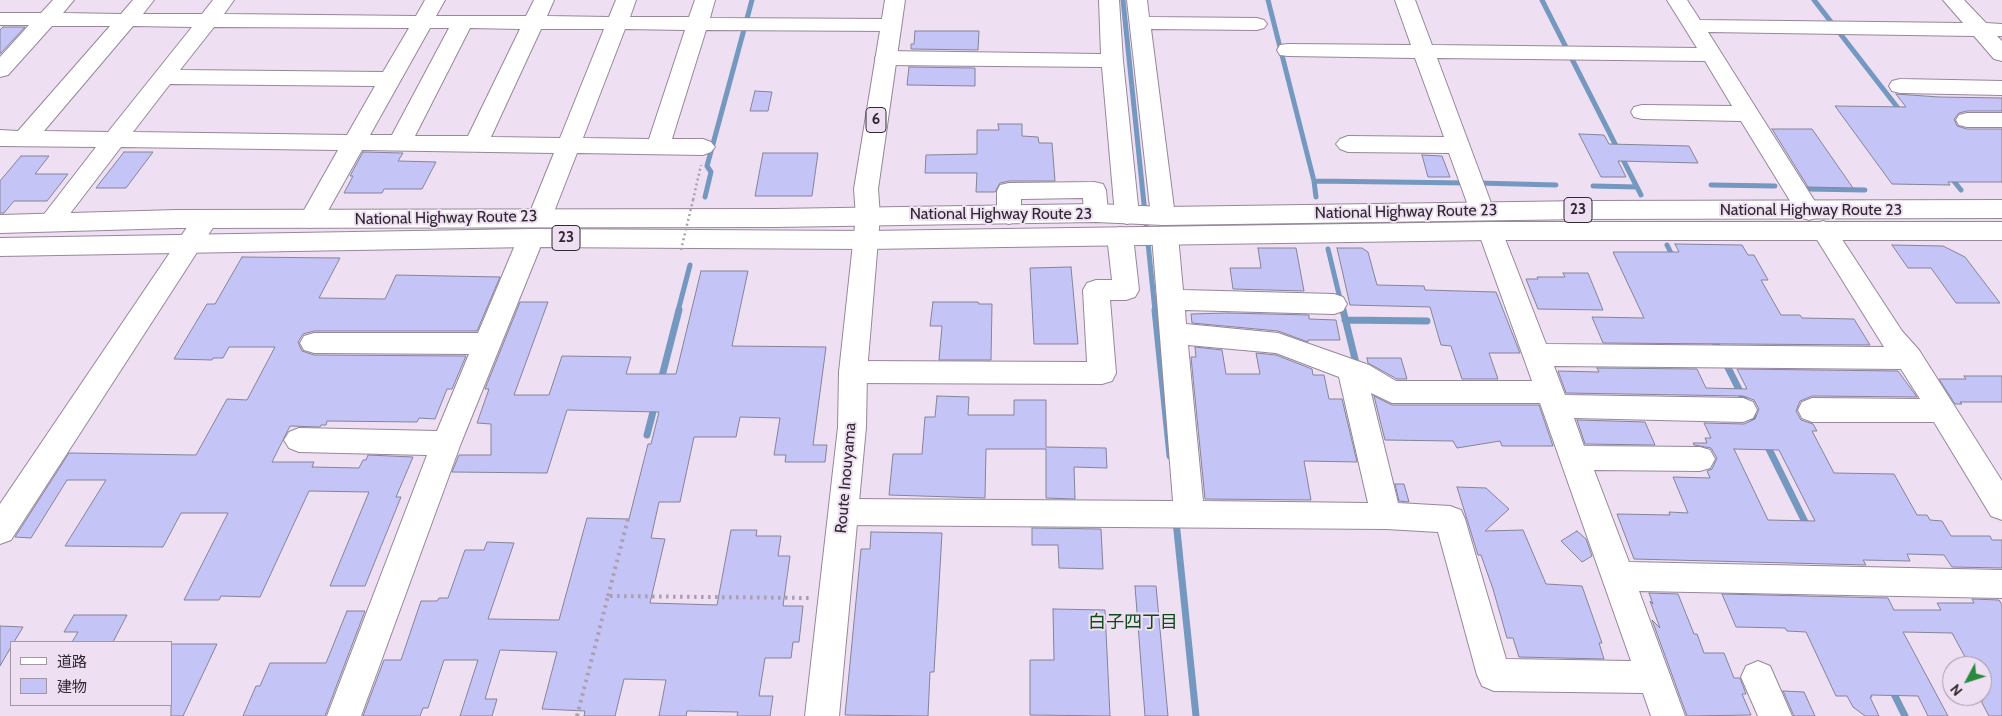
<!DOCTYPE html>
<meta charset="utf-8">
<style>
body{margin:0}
#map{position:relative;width:2002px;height:716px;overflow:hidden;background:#efdff2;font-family:Cabin,"Noto Sans JP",sans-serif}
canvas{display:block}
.legend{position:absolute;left:10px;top:641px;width:162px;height:65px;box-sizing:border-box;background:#efdff2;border:1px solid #a296a4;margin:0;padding:6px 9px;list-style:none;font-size:15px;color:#2f2930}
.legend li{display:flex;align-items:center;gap:10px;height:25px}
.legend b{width:25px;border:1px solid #a296a4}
.north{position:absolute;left:1942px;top:656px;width:50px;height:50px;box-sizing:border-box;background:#efdff2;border:1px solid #a296a4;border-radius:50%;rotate:230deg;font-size:14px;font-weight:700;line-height:20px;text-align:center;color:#2f2930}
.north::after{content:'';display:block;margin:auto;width:18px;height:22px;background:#2a893b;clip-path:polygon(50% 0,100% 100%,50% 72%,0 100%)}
</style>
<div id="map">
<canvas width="2002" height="716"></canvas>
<ul class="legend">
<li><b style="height:6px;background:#fff"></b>道路</li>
<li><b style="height:14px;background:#c5c4f7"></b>建物</li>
</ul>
<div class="north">N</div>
</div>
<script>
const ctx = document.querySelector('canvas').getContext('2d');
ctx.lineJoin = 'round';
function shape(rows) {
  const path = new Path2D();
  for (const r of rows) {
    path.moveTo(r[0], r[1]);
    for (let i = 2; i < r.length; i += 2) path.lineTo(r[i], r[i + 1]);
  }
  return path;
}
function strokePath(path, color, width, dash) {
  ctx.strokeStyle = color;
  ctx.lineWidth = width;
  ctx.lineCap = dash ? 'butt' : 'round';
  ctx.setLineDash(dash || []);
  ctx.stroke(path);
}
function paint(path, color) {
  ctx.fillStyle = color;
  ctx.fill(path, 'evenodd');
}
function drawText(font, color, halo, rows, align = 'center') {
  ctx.font = font + ' Cabin,"Noto Sans JP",sans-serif';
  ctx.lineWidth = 4;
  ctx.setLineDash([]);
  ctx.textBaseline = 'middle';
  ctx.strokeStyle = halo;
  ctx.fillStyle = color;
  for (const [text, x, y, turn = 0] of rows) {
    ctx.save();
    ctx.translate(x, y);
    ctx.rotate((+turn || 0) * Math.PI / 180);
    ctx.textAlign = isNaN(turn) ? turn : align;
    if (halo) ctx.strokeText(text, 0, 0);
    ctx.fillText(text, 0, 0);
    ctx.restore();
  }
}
const streamFar1 = shape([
 [1123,0,1155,311],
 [1268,0,1314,181,1467,183],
 [1542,0,1641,195],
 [1814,0,1901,112],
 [1949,175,1961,190],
 [1314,181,1316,197],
 [1477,183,1556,185],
 [1711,185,1775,186],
 [1593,186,1637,187],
 [1806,189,1865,190],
 [705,197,711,172,707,166,752,0],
 [1667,245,1674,259],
 [1328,249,1343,311],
 [678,311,690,265]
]);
const stream = shape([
 [1155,310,1170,456],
 [1343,310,1357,367],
 [1345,320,1427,321],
 [1713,338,1758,427],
 [661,380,679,310],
 [647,435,655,404],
 [1766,443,1808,528],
 [1176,521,1196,716],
 [1891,688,1905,716]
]);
const building = shape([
 [3,27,25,27,0,54,0,30,3,27],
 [915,31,979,31,978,50,911,49,911,44,914,44,915,31],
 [909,67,975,68,975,86,907,85,909,67],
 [755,91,772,92,768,111,750,111,755,91],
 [1896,94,1939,97,2002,98,2002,111,1967,111,1959,113,1954,119,1957,126,1967,129,2002,129,2002,182,1948,182,1950,185,1892,184,1835,106,1906,107,1896,94],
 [998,124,1022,124,1022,136,1038,137,1039,143,1052,143,1055,181,1009,181,1000,183,995,192,976,192,977,173,925,173,926,155,977,154,977,130,999,130,998,124],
 [1772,129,1812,129,1853,188,1808,187,1772,129],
 [1579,134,1604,135,1609,144,1689,146,1698,163,1618,161,1626,177,1601,177,1579,134],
 [124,152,153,152,126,188,96,188,124,152],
 [363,152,403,153,398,161,436,162,422,189,384,189,382,193,344,193,353,176,350,176,363,152],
 [763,153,818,153,812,196,755,196,763,153],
 [1422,155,1442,156,1450,177,1428,177,1422,155],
 [21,156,49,156,35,174,68,174,47,201,14,201,4,213,0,213,0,181,21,156],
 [1675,244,1742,245,1748,255,1754,255,1768,280,1761,280,1781,315,1800,315,1802,318,1854,319,1870,345,1603,343,1592,317,1644,318,1613,252,1679,252,1675,244],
 [1892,245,1943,246,1965,257,2000,303,1956,303,1931,268,1908,268,1892,245],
 [1258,248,1296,248,1304,291,1233,289,1230,268,1261,268,1258,248],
 [1337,248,1362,248,1368,252,1377,285,1424,286,1425,290,1496,292,1520,353,1489,353,1498,379,1462,379,1451,346,1441,345,1430,307,1350,305,1337,248],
 [242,257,340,258,319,298,385,299,396,275,500,277,477,331,314,331,303,334,298,342,302,351,314,355,466,356,452,389,447,389,435,419,419,418,417,422,327,421,326,425,321,425,320,427,290,426,272,462,314,462,312,467,359,468,363,460,366,460,368,455,413,457,396,497,401,497,365,586,330,586,369,492,309,491,260,597,221,596,219,600,184,600,228,513,181,513,163,547,65,546,106,480,67,480,31,538,15,537,69,453,196,455,227,399,247,400,275,347,229,347,223,358,213,358,212,360,174,359,207,304,215,304,242,257],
 [1071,267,1078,344,1034,344,1030,268,1071,267],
 [701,271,748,271,732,346,826,347,813,445,827,445,825,462,785,462,786,455,774,455,780,418,740,417,736,437,694,437,680,502,659,502,651,538,665,539,650,603,717,605,731,530,757,530,756,536,781,536,778,556,790,556,783,606,803,606,799,642,793,642,791,658,765,658,759,696,773,696,770,716,737,716,738,712,687,711,686,716,659,716,666,680,624,679,615,716,584,716,585,711,542,709,557,652,500,650,485,699,497,699,492,716,460,716,478,660,444,660,428,708,423,708,420,716,363,716,384,660,401,660,421,601,437,601,439,598,448,598,465,550,484,550,487,542,514,543,488,619,559,620,587,518,629,519,648,444,651,444,659,412,567,410,547,473,452,472,459,455,491,455,491,424,477,423,489,389,485,389,520,302,548,302,514,395,549,395,562,356,631,357,626,374,676,374,701,271],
 [1563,273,1588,273,1603,310,1538,309,1526,279,1538,279,1537,277,1565,277,1563,273],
 [933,302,978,302,979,304,992,304,991,360,939,360,942,326,930,326,933,302],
 [1228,313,1309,315,1309,319,1336,320,1340,340,1308,340,1308,342,1278,331,1192,323,1191,314,1228,313],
 [1195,347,1222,350,1226,374,1260,374,1256,353,1276,355,1312,369,1313,375,1324,375,1329,399,1342,399,1357,462,1304,461,1311,500,1205,499,1191,357,1196,357,1195,347],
 [1367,358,1401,358,1407,379,1397,379,1368,363,1367,358],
 [1597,368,1697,369,1706,388,1747,389,1737,369,1898,371,1917,397,1812,396,1800,401,1796,411,1801,420,1813,424,1817,431,1812,431,1834,473,1894,474,1917,515,1927,515,1930,520,1942,521,1951,536,1990,536,1992,540,2002,540,2002,568,1952,567,1944,555,1907,554,1910,561,1863,560,1866,565,1634,559,1617,514,1670,515,1669,512,1688,513,1673,477,1710,478,1707,471,1712,469,1717,458,1711,448,1694,445,1693,443,1707,443,1705,438,1711,438,1704,423,1744,424,1755,419,1759,409,1754,400,1743,396,1566,393,1558,371,1599,372,1597,368],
 [1734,449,1779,450,1815,521,1768,520,1734,449],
 [1964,376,2002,376,2002,402,1960,402,1962,404,1955,404,1939,379,1966,379,1964,376],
 [937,396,969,397,968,415,1014,415,1014,400,1046,400,1046,447,1106,448,1107,468,1074,467,1075,499,1046,498,1046,449,986,449,985,498,889,495,893,454,922,454,925,417,935,417,937,396],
 [1374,396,1392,405,1539,405,1553,446,1502,446,1500,441,1457,448,1453,441,1385,440,1374,396],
 [1577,420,1645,422,1655,445,1585,444,1577,420],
 [1395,484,1404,484,1409,502,1399,501,1395,484],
 [1457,487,1486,488,1509,509,1485,531,1523,530,1546,584,1582,586,1602,643,1599,643,1604,659,1519,657,1513,638,1507,638,1493,589,1481,555,1478,555,1457,487],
 [1032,528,1101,529,1103,569,1059,568,1058,545,1032,545,1032,528],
 [1577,531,1586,539,1592,556,1582,562,1561,541,1577,531],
 [871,532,942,533,934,672,930,672,928,716,845,715,861,549,870,549,871,532],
 [1135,586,1156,586,1168,716,1145,716,1135,586],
 [1649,593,1678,594,1694,634,1697,634,1704,653,1724,653,1734,678,1740,678,1746,694,1742,694,1751,715,1687,716,1652,620,1660,628,1650,601,1653,604,1649,593],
 [1722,594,1888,598,1894,610,1941,610,1937,603,1974,603,1972,599,1999,600,2002,605,2002,716,1989,716,1982,703,1982,666,1970,666,1952,633,1903,632,1948,716,1928,716,1918,696,1871,695,1872,697,1870,697,1879,716,1865,716,1853,707,1847,696,1836,696,1806,632,1787,631,1785,628,1736,627,1722,594],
 [1053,609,1105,610,1110,716,1030,715,1030,660,1054,660,1053,609],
 [347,611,365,611,325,716,243,716,256,686,260,686,270,663,326,663,347,611],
 [74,615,127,615,113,642,72,642,78,632,64,632,74,615],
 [0,626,23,627,14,642,11,642,11,647,0,666,0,626],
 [171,644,217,644,183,716,171,716,171,644],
 [1783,691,1804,692,1815,716,1794,716,1783,691]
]);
const pathFar1 = shape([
 [693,200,701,165]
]);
const path = shape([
 [608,596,629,515],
 [577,716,608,596,809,598]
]);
const minor = shape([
 [53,0,74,0,63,13,121,14,133,0,154,0,143,14,202,14,213,0,234,0,224,14,416,16,425,0,445,0,436,16,526,16,534,0,554,0,547,16,609,17,616,0,636,0,630,17,689,17,695,0,715,0,710,18,891,19,898,21,901,25,898,29,891,31,706,30,672,139,703,139,711,142,715,147,711,152,703,155,577,153,552,217,549,223,540,226,531,223,528,217,554,153,362,150,320,225,311,228,302,225,299,219,338,150,121,147,59,228,50,231,41,228,38,222,96,147,0,146,0,130,18,131,110,26,52,26,8,75,0,77,0,57,29,25,0,25,0,13,41,13,53,0],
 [133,26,192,27,108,132,44,131,133,26],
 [214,27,409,28,383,72,180,70,214,27],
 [430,28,449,28,392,135,370,135,430,28],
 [470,28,520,29,468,136,415,136,470,28],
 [541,29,604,29,560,138,491,137,541,29],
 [625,29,685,30,649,139,583,138,625,29],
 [170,84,375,86,347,135,133,132,170,84],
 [1099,0,1119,0,1123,61,1139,215,1136,221,1127,224,1118,221,1115,215,1102,67,886,65,878,63,875,58,878,53,886,51,1101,54,1099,0],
 [1127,0,1147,0,1149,17,1257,18,1264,20,1267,24,1264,28,1257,30,1151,29,1175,216,1172,222,1163,225,1154,222,1151,216,1127,0],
 [1395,0,1415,0,1432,45,1697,48,1667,0,1687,0,1700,20,1963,23,1943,0,1964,0,1986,23,2002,24,2002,36,1997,36,2002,41,2002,61,1994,59,1974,36,1708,32,1821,211,1818,217,1809,220,1800,217,1741,121,1642,119,1634,117,1631,112,1634,107,1642,105,1732,106,1705,61,1437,58,1494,211,1491,217,1482,220,1473,217,1470,211,1449,153,1348,152,1340,149,1336,144,1340,139,1348,136,1444,137,1415,58,1288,56,1280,55,1277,50,1280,45,1288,44,1411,45,1395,0],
 [1900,79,2002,81,2002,95,1900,93,1892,91,1889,86,1892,81,1900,79],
 [1967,113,2002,113,2002,127,1967,127,1959,125,1956,120,1959,115,1967,113],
 [1094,182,1103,184,1106,190,1108,213,1105,219,1096,222,1087,219,1084,213,1083,198,1021,199,1021,215,1018,221,1009,224,1000,221,997,215,997,191,1000,185,1009,183,1094,182],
 [205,211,214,214,217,220,214,226,11,540,0,544,0,504,196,214,205,211],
 [1823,221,1832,224,1902,331,1919,350,2002,481,2002,520,1991,516,1934,422,1812,422,1802,418,1798,410,1802,402,1812,398,1920,399,1901,369,1554,366,1565,395,1743,398,1753,402,1757,410,1753,418,1743,422,1574,418,1584,446,1700,447,1710,450,1715,459,1710,468,1700,471,1594,470,1629,562,2002,570,2002,598,1639,591,1685,716,1651,716,1643,693,1494,691,1482,686,1477,675,1438,532,1386,529,844,525,833,521,829,512,833,503,844,499,1173,501,1152,236,1156,230,1165,227,1174,230,1178,236,1183,290,1334,294,1343,297,1347,304,1343,311,1334,314,1185,310,1186,324,1278,333,1369,365,1396,381,1532,381,1478,231,1481,225,1490,222,1499,225,1502,231,1546,344,1884,347,1811,230,1814,224,1823,221],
 [1188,345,1276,353,1339,377,1368,503,1203,501,1188,345],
 [1371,393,1392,403,1540,403,1631,661,1506,659,1465,519,1461,510,1450,506,1398,503,1371,393],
 [1120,227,1129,230,1133,236,1139,290,1135,297,1126,300,1110,300,1116,373,1112,381,1102,384,853,383,843,380,839,372,843,364,853,361,1087,362,1083,290,1087,283,1096,280,1112,280,1107,236,1111,230,1120,227],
 [531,229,540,232,544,238,461,443,361,716,327,716,427,455,299,452,289,448,284,440,289,432,299,428,437,431,469,354,314,353,304,350,300,343,304,336,314,333,478,333,518,238,522,232,531,229],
 [1758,661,1770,666,1792,716,1758,716,1741,677,1746,666,1758,661]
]);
const major = shape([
 [885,0,905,0,878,189,880,216,867,372,866,427,839,716,805,716,838,427,839,372,856,216,854,189,885,0]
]);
const highway = shape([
 [2002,200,2002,218,1586,219,1163,225,1096,222,774,227,177,228,0,233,0,215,177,210,774,209,1096,204,1163,207,1586,201,2002,200],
 [1490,222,2002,222,2002,240,1490,240,866,249,531,247,0,256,0,238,531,229,866,231,1490,222]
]);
const pathBridge = shape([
 [681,250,693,200]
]);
const shields = [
 [876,120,20],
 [1578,210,28],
 [566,238,28]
];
const shieldNames = [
 ["6",876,120],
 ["23",1578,210],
 ["23",566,238]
];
const streetNames = [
 ["National Highway Route 23",1811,210],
 ["National Highway Route 23",1406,212,-1],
 ["National Highway Route 23",1001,214],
 ["National Highway Route 23",446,218,-1],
 ["Route Inouyama",846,478,-85]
];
const neighbourhoodNames = [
 ["白子四丁目",1133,623]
];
strokePath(streamFar1, '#7498bf', 5);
strokePath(stream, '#7498bf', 7);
paint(building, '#c5c4f7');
strokePath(building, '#848499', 1);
strokePath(minor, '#968799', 2);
strokePath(major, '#968799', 2);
strokePath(highway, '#968799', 2);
strokePath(pathFar1, '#ab9ead', 2.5, [2, 3]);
strokePath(path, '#ab9ead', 4, [2.5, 4.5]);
paint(minor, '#fff');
paint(major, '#fff');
paint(highway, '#fff');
strokePath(pathBridge, '#ab9ead', 2.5, [2, 3]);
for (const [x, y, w] of shields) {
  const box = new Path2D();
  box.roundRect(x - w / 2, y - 12.5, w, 25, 4);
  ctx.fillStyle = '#efdff2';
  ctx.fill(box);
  strokePath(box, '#2f2930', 1);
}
drawText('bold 15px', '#2f2930', null, shieldNames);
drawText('16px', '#2f2930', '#efdff2', streetNames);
drawText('18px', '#0c4a19', '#efdff2', neighbourhoodNames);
</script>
